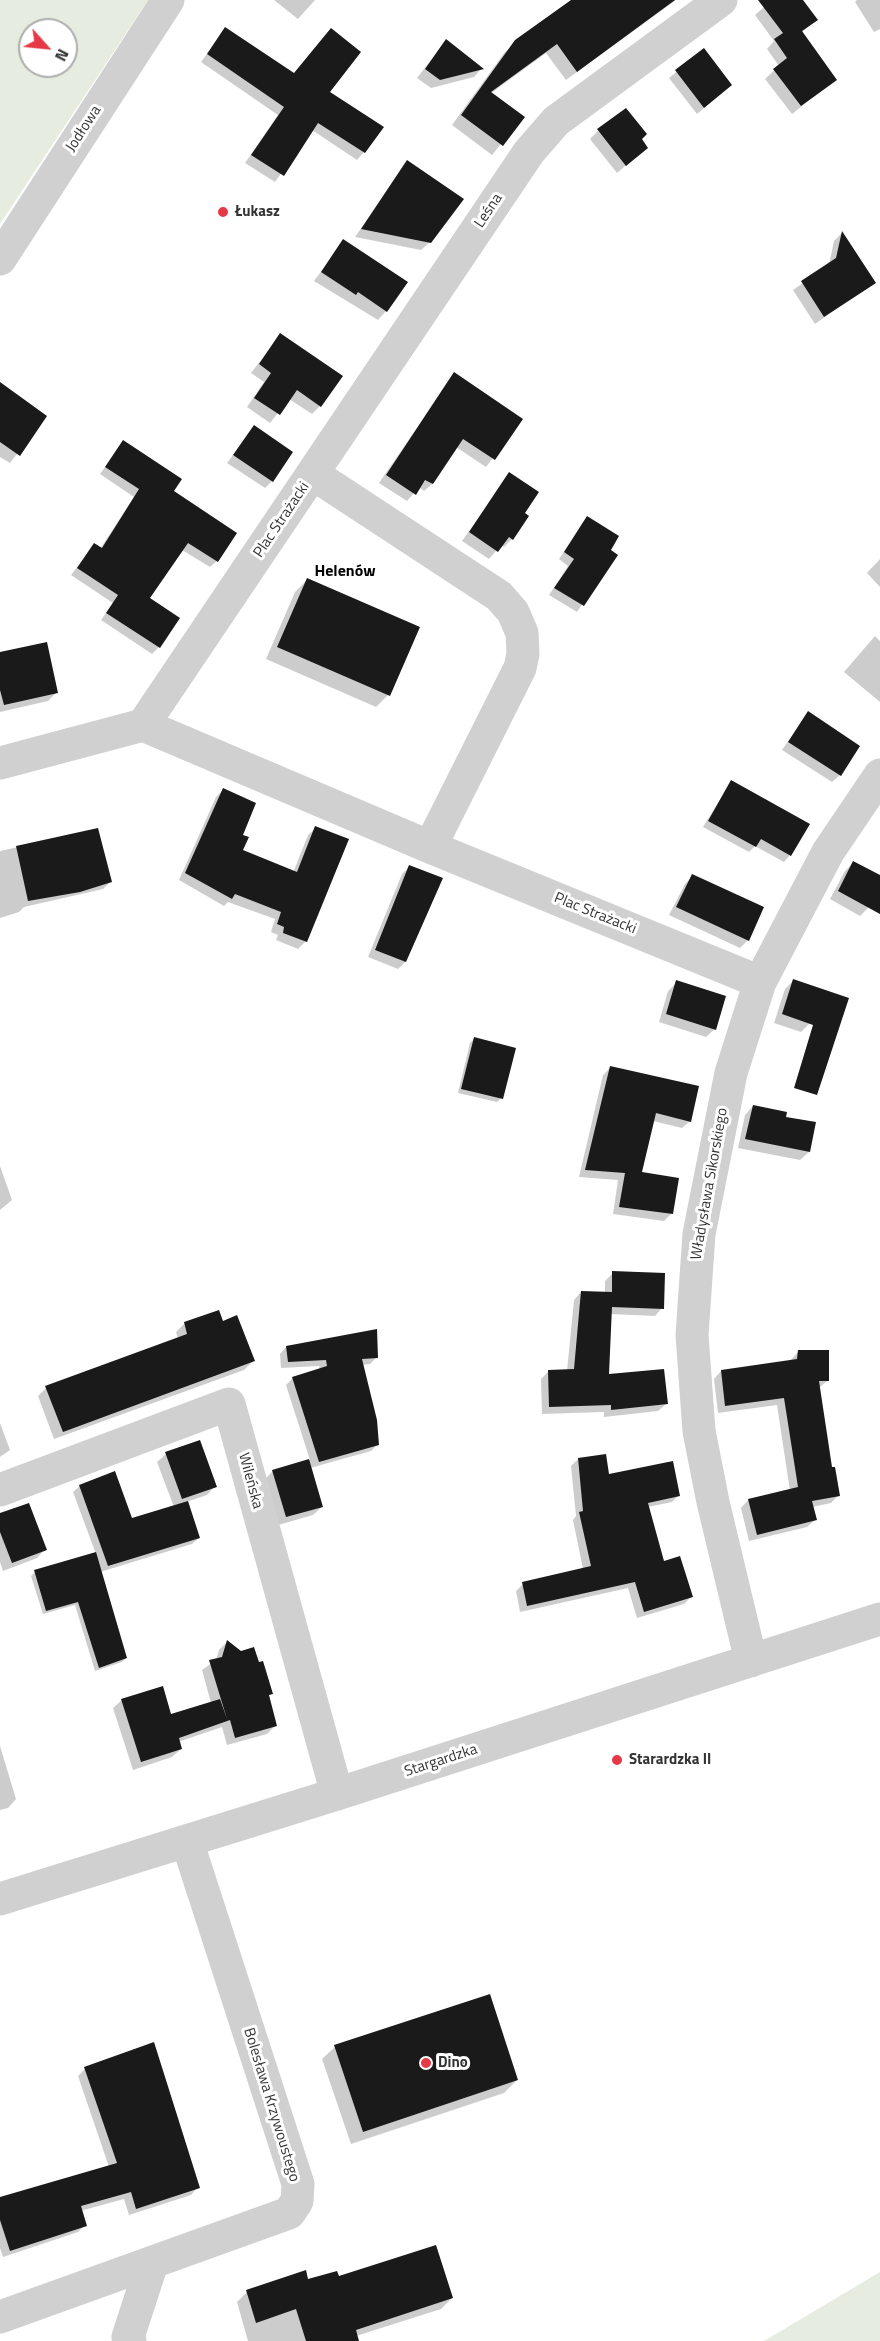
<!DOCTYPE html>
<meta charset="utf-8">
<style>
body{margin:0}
#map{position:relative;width:880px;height:2341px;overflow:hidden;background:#fff;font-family:"Titillium Web",sans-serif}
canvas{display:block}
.north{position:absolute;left:18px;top:18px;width:60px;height:60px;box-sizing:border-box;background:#fff;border:2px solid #adadad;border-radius:50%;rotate:117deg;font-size:16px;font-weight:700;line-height:24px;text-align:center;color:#333}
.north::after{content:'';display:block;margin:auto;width:21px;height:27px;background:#e63946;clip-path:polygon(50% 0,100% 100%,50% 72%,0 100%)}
</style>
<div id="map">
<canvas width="880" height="2341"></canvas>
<div class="north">N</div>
</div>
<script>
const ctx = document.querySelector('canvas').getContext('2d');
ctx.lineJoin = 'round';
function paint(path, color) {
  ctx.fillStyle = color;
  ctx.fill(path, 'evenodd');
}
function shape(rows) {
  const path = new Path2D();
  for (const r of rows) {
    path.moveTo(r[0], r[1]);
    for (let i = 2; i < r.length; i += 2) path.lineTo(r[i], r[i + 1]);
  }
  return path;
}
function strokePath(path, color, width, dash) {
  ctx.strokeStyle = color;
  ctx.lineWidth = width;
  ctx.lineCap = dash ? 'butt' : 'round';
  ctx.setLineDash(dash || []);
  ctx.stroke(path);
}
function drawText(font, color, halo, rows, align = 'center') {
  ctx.font = font + ' "Titillium Web",sans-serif';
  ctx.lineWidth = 6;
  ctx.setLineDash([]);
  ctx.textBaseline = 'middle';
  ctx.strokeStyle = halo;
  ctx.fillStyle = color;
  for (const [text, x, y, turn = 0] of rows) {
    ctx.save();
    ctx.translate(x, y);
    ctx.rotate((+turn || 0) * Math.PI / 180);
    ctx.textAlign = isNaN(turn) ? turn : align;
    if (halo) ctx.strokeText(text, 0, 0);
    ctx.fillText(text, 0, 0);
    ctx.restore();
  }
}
const green = shape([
 [0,0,148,0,0,224],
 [30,30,66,30,66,66,30,66],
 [880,2272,880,2341,764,2341]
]);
const shadow = shape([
 [274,0,315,0,298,19],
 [573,0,676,0,566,80,546,53,490,94,523,117,492,155,452,125,505,52],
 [772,0,802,0,816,20,801,33,835,80,792,114,765,79,779,66,767,49,774,41,755,15],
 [857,0,880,0,880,29,874,32,855,2],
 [225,29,293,75,331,30,328,92,364,152,357,160,312,130,275,182,245,163,278,115,201,62],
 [446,41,481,69,474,77,431,88,417,78],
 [703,50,723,92,697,114,669,78],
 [598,131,640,140,646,148,617,173,590,139],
 [407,162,430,242,421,250,355,237],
 [842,233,874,282,815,324,793,290,829,265,834,241],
 [344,241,386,311,378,320,314,281],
 [280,335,320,406,312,414,289,399,270,423,247,407,264,382,251,373],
 [454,374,521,420,486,467,456,447,432,484,424,491,419,487,407,501,379,483],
 [0,397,45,417,10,463,0,457],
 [254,427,272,481,265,488,227,463],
 [123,442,172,491,217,561,210,567,182,550,148,598,159,647,152,654,101,620,113,603,71,575,94,545,100,549,134,497,100,474],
 [510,474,523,513,512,539,504,547,501,545,489,559,462,541],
 [587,518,609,550,616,555,577,612,549,595,568,566,559,559],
 [880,559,880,587,867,573],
 [307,580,388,695,376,707,266,659,295,592],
 [875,636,880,641,880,702,844,672],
 [0,654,57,692,48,701,0,712],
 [808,713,840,775,832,782,782,750],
 [731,782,790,855,784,862,755,846,749,852,703,827],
 [223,790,242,836,241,851,293,873,308,835,316,828,306,941,298,949,276,940,278,935,271,932,275,919,228,902,224,906,179,880,216,797],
 [97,830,110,882,103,889,24,907,19,912,0,918,0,851],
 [853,863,880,877,880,885,869,907,860,916,830,899,845,871],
 [410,866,405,962,398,969,368,957,402,874],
 [693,876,748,940,740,948,669,915,685,884],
 [793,981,809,1024,801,1032,774,1023,785,989],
 [677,982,715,1029,706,1037,659,1022,668,991],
 [474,1039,501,1098,497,1102,458,1093,470,1043],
 [610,1068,690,1121,682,1128,653,1121,640,1174,672,1213,664,1221,613,1214,618,1180,579,1177,603,1075],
 [753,1106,809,1152,800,1160,738,1148,745,1115],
 [0,1166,12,1200,0,1210],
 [613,1273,662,1308,655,1316,610,1314,608,1376,666,1404,658,1411,604,1417,604,1412,542,1414,541,1379,549,1371,567,1371,574,1300,581,1292,605,1293,605,1281],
 [222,1323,253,1361,244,1370,54,1439,38,1396,46,1388,178,1339,176,1332,184,1324],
 [286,1347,376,1358,370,1364,362,1365,377,1445,371,1451,310,1468,322,1507,313,1515,278,1525,264,1480,273,1471,310,1460,286,1385,293,1378,320,1370,319,1366,281,1368,280,1354],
 [798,1352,828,1380,819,1388,831,1469,839,1495,831,1503,812,1507,815,1520,807,1527,749,1541,741,1508,748,1500,790,1491,777,1405,718,1413,714,1379,721,1371,790,1361],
 [0,1423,10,1450,0,1457],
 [199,1442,215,1486,207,1495,186,1502,199,1538,192,1544,100,1572,126,1658,122,1662,95,1671,75,1605,43,1614,31,1576,35,1572,96,1554,73,1492,80,1486,131,1520,174,1507,157,1462,166,1454],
 [578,1459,608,1476,679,1495,672,1502,648,1507,663,1563,691,1597,684,1604,637,1618,628,1588,520,1612,516,1591,523,1584,583,1569,573,1520,576,1516,571,1466],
 [0,1515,45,1549,37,1558,3,1571,0,1562],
 [227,1642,258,1664,275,1726,267,1734,227,1745,222,1727,178,1742,181,1749,172,1757,133,1770,113,1708,122,1700,170,1716,211,1703,202,1670,216,1660,219,1650],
 [0,1746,16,1799,8,1808,0,1810],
 [154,2044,198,2187,191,2195,129,2215,124,2199,80,2211,85,2225,78,2232,3,2257,0,2248,0,2198,109,2167,78,2076,85,2069],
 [335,2047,517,2080,504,2093,351,2144,322,2059],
 [338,2278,452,2298,441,2309,356,2336,358,2341,248,2341,237,2302,247,2292]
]);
const building = shape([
 [571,0,675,0,577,72,557,44,491,92,525,117,503,146,461,115,515,40],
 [758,0,803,0,818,20,802,31,837,80,801,106,773,69,787,58,774,39,783,33],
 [225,27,294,73,331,28,361,52,330,92,384,127,365,153,318,123,284,176,251,155,284,107,207,54],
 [446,39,484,69,440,80,425,69],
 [704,48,732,85,704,108,675,70],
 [626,108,647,134,642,139,648,148,626,166,597,129],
 [407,160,464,199,431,243,361,229],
 [842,231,876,283,824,317,801,281,836,258],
 [343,239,408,282,387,312,358,292,356,295,321,272],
 [280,333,343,376,321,407,297,390,280,415,254,398,271,373,259,364],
 [454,372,523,419,495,460,463,439,433,484,425,480,416,495,386,475],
 [0,382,47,416,20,456,0,442],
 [254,425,293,452,273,482,233,455],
 [123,440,182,479,174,491,237,533,218,562,188,543,150,598,180,618,160,648,106,613,118,595,77,568,94,543,102,548,139,489,105,467],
 [509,472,539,492,525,513,529,516,513,540,509,537,498,552,469,532],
 [587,516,619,536,611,550,618,555,584,606,554,588,574,559,564,552],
 [307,578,420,627,390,696,277,647],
 [47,642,58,693,4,705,0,690,0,652],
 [808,711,860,746,841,776,788,742],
 [731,780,810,824,791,856,761,839,756,847,708,821],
 [223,788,256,803,243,835,249,837,243,850,297,872,315,826,349,839,307,942,283,933,284,927,277,924,281,912,235,894,232,899,185,873],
 [98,828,112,882,80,892,28,901,16,846],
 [853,861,880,875,880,914,838,891],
 [409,865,443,878,406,962,375,950],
 [692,874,764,907,749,941,676,907],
 [793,979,849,998,817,1095,794,1088,813,1025,782,1014],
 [676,980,726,996,716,1030,666,1014],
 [474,1037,516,1048,503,1099,461,1089],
 [610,1066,699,1086,691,1122,656,1113,642,1172,679,1178,673,1214,619,1207,625,1173,585,1170],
 [753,1105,787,1112,786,1117,816,1122,810,1152,745,1139],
 [612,1271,665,1273,664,1309,612,1307,609,1374,664,1369,668,1404,611,1410,611,1405,549,1407,548,1370,574,1369,581,1291,612,1292],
 [219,1310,223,1321,237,1315,255,1361,63,1432,45,1386,187,1334,184,1322],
 [377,1329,378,1358,362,1359,377,1420,379,1445,319,1462,292,1377,327,1366,326,1360,288,1362,286,1346],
 [798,1350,829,1350,829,1381,819,1381,832,1467,835,1467,840,1496,812,1501,817,1520,757,1535,748,1499,798,1487,784,1398,725,1406,721,1370,797,1359],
 [200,1440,217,1487,182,1499,165,1452],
 [606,1454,609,1474,673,1461,680,1496,648,1503,664,1561,680,1556,693,1597,644,1612,635,1582,527,1606,522,1582,591,1566,579,1512,583,1511,578,1458],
 [309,1459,323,1507,286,1517,272,1470],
 [115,1471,132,1518,188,1501,200,1538,108,1566,79,1485],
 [29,1503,47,1550,12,1563,0,1532,0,1513],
 [96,1552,127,1658,99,1668,78,1602,46,1611,34,1570],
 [227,1640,241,1651,254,1647,259,1662,263,1661,273,1694,269,1695,277,1726,235,1738,230,1720,179,1738,182,1749,141,1762,121,1699,163,1686,171,1714,220,1699,227,1719,209,1660,222,1657],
 [490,1994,518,2080,363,2132,334,2045],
 [154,2042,200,2188,136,2209,131,2192,81,2206,87,2226,10,2251,0,2220,0,2197,117,2163,84,2067],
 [436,2245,453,2298,356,2330,359,2341,306,2341,296,2309,256,2323,246,2290,306,2270,308,2279,337,2271,339,2276]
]);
const minor = shape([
 [0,259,168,0],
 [313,474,499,596,513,612,522,633,523,654,520,668,430,847],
 [143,725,529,152,556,121,721,0],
 [143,725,430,847,760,982],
 [0,763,143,725],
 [0,1490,229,1404,337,1794],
 [751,1661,713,1502,699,1431,692,1335,699,1234,731,1073,760,982,828,852,880,775],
 [0,1899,337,1794,880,1619],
 [0,2317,289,2213,297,2201,298,2184,187,1841],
 [130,2341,128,2337,152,2263]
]);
const markers = [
 [223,212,6,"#e63946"],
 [617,1760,6,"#e63946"],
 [426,2063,6,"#e63946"]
];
const streetNames = [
 ["Jodłowa",84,129,-57],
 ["Leśna",489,211,-56],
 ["Plac Strażacki",282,520,-56],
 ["Plac Strażacki",595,914,22],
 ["Władysława Sikorskiego",710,1184,-80],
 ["Wileńska",250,1481,75],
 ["Stargardzka",441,1761,-18],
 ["Bolesława Krzywoustego",271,2105,73]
];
const poiNames = [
 ["Łukasz",235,212],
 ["Starardzka II",629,1760],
 ["Dino",438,2063]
];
const neighbourhoodNames = [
 ["Helenów",345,572]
];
paint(green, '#e6ecdf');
paint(shadow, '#0003');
paint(building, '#1a1a1a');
strokePath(minor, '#d0d0d0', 33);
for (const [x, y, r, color] of markers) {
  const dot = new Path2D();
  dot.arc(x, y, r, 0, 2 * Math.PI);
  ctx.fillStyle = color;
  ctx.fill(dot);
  strokePath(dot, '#fff', 2);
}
drawText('15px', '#333', '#fff', streetNames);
drawText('bold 15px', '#333', '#fff', poiNames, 'left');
drawText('bold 16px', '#000', '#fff', neighbourhoodNames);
</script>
